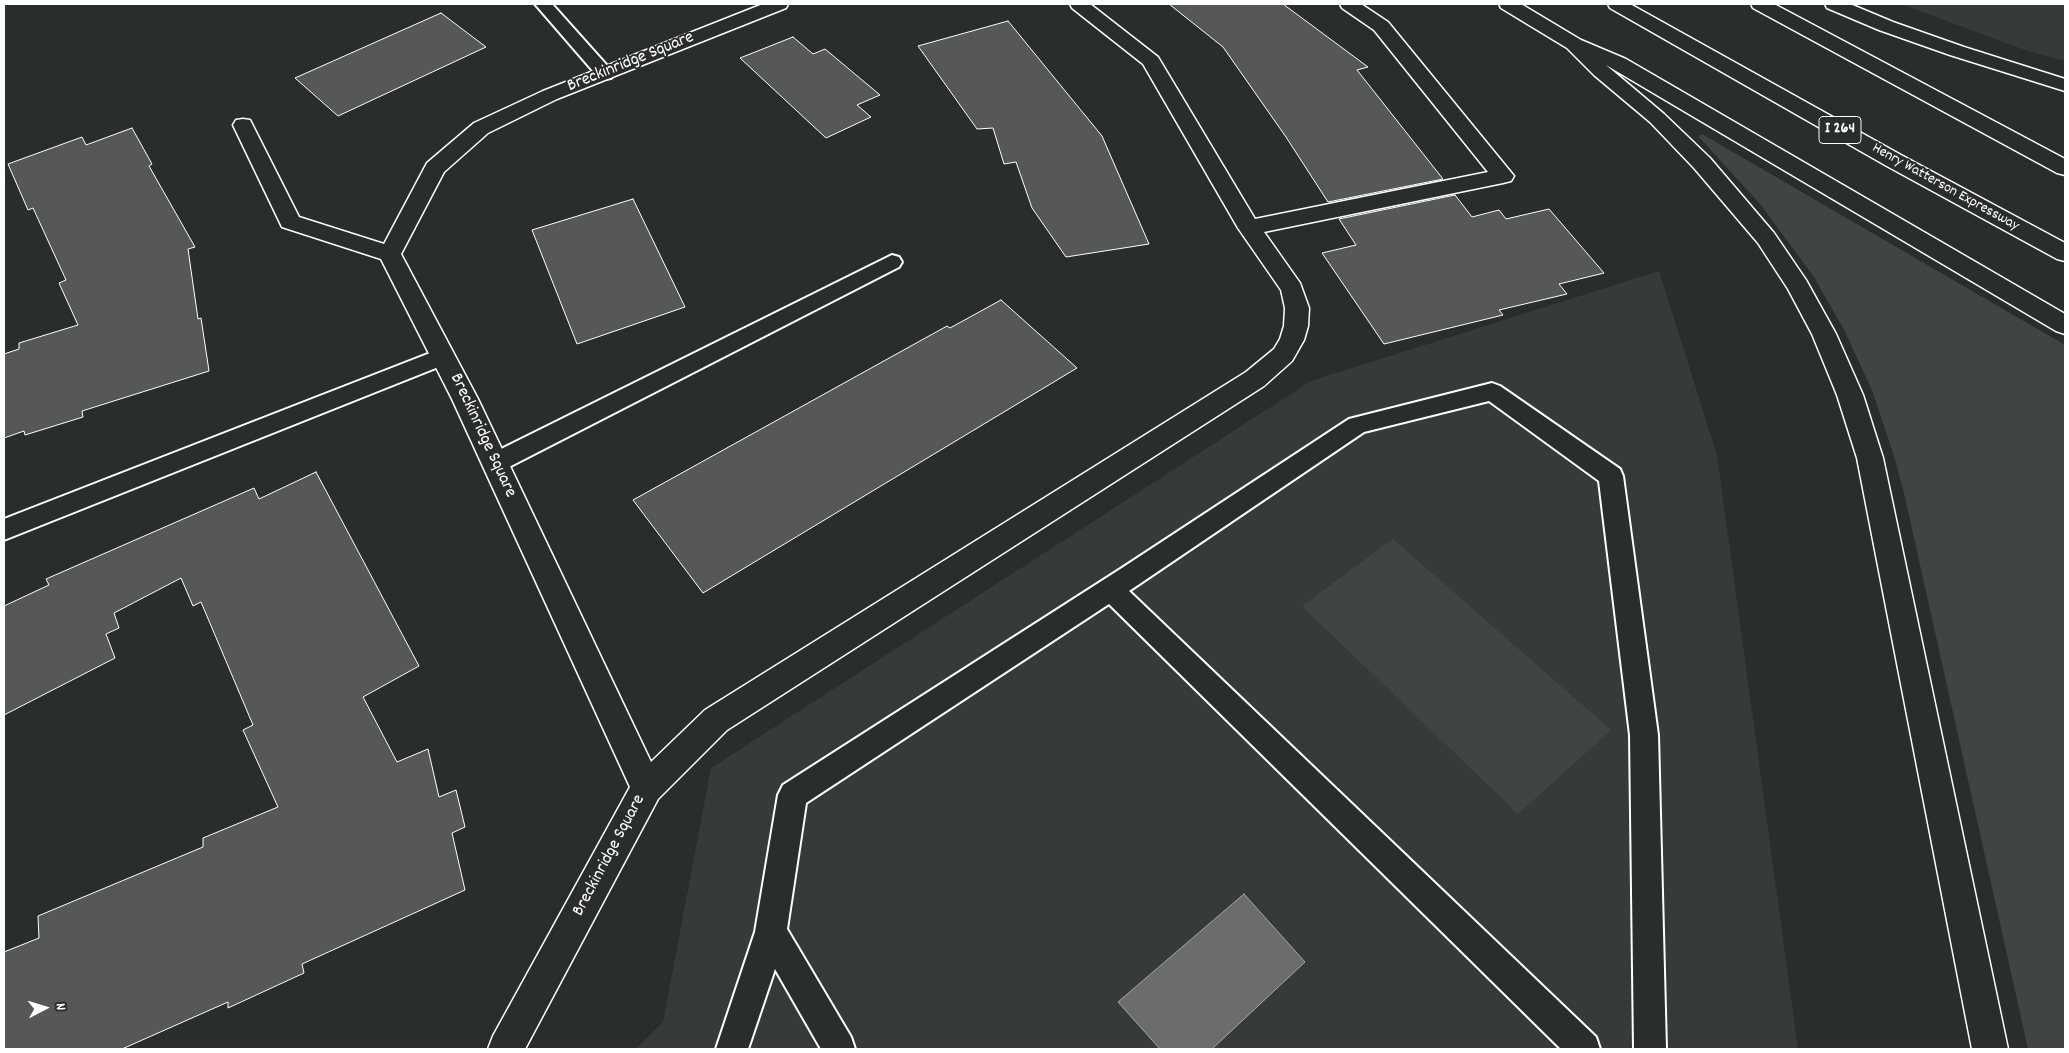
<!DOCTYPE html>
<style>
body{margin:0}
#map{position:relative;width:2069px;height:1053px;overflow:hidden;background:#2a2d2e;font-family:Dekko,sans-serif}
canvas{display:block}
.frame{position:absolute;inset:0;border:5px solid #fff;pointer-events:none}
.north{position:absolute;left:20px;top:983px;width:50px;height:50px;-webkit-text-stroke:4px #2a2d2e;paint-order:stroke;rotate:85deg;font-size:14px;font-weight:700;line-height:20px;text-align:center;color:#fff}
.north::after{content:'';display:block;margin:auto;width:18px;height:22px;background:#fff;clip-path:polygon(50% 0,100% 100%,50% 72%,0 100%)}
</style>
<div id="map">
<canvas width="2069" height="1053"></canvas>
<div class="frame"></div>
<div class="north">N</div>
</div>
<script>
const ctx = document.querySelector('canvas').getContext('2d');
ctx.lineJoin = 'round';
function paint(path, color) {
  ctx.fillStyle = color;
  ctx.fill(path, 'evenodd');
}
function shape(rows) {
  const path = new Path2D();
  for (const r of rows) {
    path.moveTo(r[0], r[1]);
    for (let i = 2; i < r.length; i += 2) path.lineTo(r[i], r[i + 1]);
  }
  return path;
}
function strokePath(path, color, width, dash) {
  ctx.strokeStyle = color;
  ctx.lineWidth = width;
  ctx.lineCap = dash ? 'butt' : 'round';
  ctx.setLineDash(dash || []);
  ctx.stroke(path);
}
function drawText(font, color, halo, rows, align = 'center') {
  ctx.font = font + ' Dekko,sans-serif';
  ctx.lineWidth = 4;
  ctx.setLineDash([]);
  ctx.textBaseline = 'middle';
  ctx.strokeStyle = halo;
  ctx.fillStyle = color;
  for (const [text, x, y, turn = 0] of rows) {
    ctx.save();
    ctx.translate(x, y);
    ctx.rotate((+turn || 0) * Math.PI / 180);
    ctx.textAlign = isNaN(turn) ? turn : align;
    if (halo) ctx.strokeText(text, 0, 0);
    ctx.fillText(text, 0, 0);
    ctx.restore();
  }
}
const built = shape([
 [1901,4,2065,4,2065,61,2025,50],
 [1659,271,1717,455,1798,1049,636,1049,663,1022,711,768,1311,381]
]);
const green = shape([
 [1702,134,2065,345,2065,1049,2028,1049,1904,493,1894,456,1872,390,1844,330,1814,277,1760,204,1698,136],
 [1393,539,1611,730,1518,814,1302,606]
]);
const water = shape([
 [1244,894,1305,962,1212,1049,1160,1049,1118,1002,1244,894]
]);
const building = shape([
 [1169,4,1283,4,1368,67,1357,70,1443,179,1328,202,1286,137,1223,47,1169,4],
 [441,13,486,47,338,116,295,78,441,13],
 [1008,21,1102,136,1149,244,1066,257,1032,208,1016,162,1004,164,993,128,977,129,918,46,1008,21],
 [793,37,813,54,825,49,880,95,857,105,871,117,826,138,740,58,793,37],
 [132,128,152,164,149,166,195,247,188,249,198,319,201,318,209,371,82,411,83,417,25,435,24,431,4,438,4,354,19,349,19,343,78,325,59,283,66,280,33,208,28,210,8,164,82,137,86,145,132,128],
 [1455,195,1472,217,1499,210,1506,219,1549,209,1604,273,1559,284,1567,294,1499,310,1503,315,1384,344,1322,253,1356,245,1339,219,1455,195],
 [633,199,685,307,577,344,532,230,633,199],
 [1001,300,1077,368,703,593,633,500,947,326,950,328,1001,300],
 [316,472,419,666,363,697,397,762,428,749,439,797,456,790,465,827,452,833,465,890,302,964,304,973,228,1008,228,1002,122,1049,4,1049,4,952,39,938,38,916,203,847,203,838,278,807,243,730,253,725,201,602,193,606,181,578,114,613,119,628,106,634,115,658,4,715,4,606,49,585,46,579,254,488,259,499,316,472]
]);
const service = shape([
 [535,4,552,4,611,70,614,74,611,78,605,79,599,78,535,4],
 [892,255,899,257,902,262,899,267,503,470,495,472,487,470,483,463,487,456,892,255],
 [443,348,451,350,454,356,451,362,4,540,4,519,443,348],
 [1492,383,1500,386,1620,469,1623,476,1658,735,1666,1049,1634,1049,1630,735,1599,481,1489,401,1364,432,1129,591,1596,1037,1600,1049,1561,1049,1109,604,806,803,787,929,851,1037,855,1049,821,1049,775,969,748,1049,716,1049,755,932,778,795,783,785,1122,568,1349,419,1492,383]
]);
const minor = shape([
 [763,4,788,4,786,8,557,99,488,133,444,172,401,254,478,399,651,762,705,710,1246,372,1274,349,1280,339,1284,326,1285,308,1281,290,1238,228,1143,64,1072,8,1070,4,1090,4,1158,57,1255,219,1488,172,1374,30,1342,8,1340,4,1361,4,1388,22,1514,176,1511,181,1503,183,1264,232,1300,283,1309,308,1308,326,1304,340,1292,361,1264,386,727,730,658,799,525,1049,488,1049,493,1036,630,787,452,399,381,259,282,227,233,125,236,120,243,119,250,120,299,217,384,244,427,163,474,123,543,91,763,4]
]);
const motorway = shape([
 [1499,4,1521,4,1581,40,1626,59,2065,314,2065,334,2056,331,1606,65,1664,114,1710,158,1774,233,1806,280,1836,334,1863,395,1883,458,2008,1049,1972,1049,1857,458,1837,395,1812,334,1788,289,1758,243,1694,168,1650,122,1594,75,1567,48,1501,8,1499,4],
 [1608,4,1630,4,1901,155,2065,243,2065,261,2057,259,1885,165,1610,8,1608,4],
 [1751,4,1774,4,2065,159,2065,175,2057,173,1753,8,1751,4],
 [1825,4,1850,4,1893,22,1964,47,2065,79,2065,91,1950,55,1879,30,1827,8,1825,4]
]);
const farStreetnames = [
 ["Henry Watterson Expressway",1945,188,29]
];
const shields = [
 [1840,130,42]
];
const shieldNames = [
 ["I 264",1840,130]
];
const streetNames = [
 ["Breckinridge Square",631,63,-22],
 ["Breckinridge Square",482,436,65],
 ["Breckinridge Square",610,856,-62]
];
paint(built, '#373a3b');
paint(green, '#414445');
paint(water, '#6a6c6d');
strokePath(water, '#a6a7a7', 1);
paint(building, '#555758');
strokePath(building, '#fff', 1);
strokePath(service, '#fff', 4);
strokePath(minor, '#fff', 3);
strokePath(motorway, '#fff', 3);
paint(service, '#2a2d2e');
paint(minor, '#2a2d2e');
paint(motorway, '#2a2d2e');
drawText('15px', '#fff', '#2a2d2e', farStreetnames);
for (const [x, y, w] of shields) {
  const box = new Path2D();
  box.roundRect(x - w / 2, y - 13.5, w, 27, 4);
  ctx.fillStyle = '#2a2d2e';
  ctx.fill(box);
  strokePath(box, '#fff', 1);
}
drawText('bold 16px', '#fff', null, shieldNames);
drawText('18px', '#fff', '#2a2d2e', streetNames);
</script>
